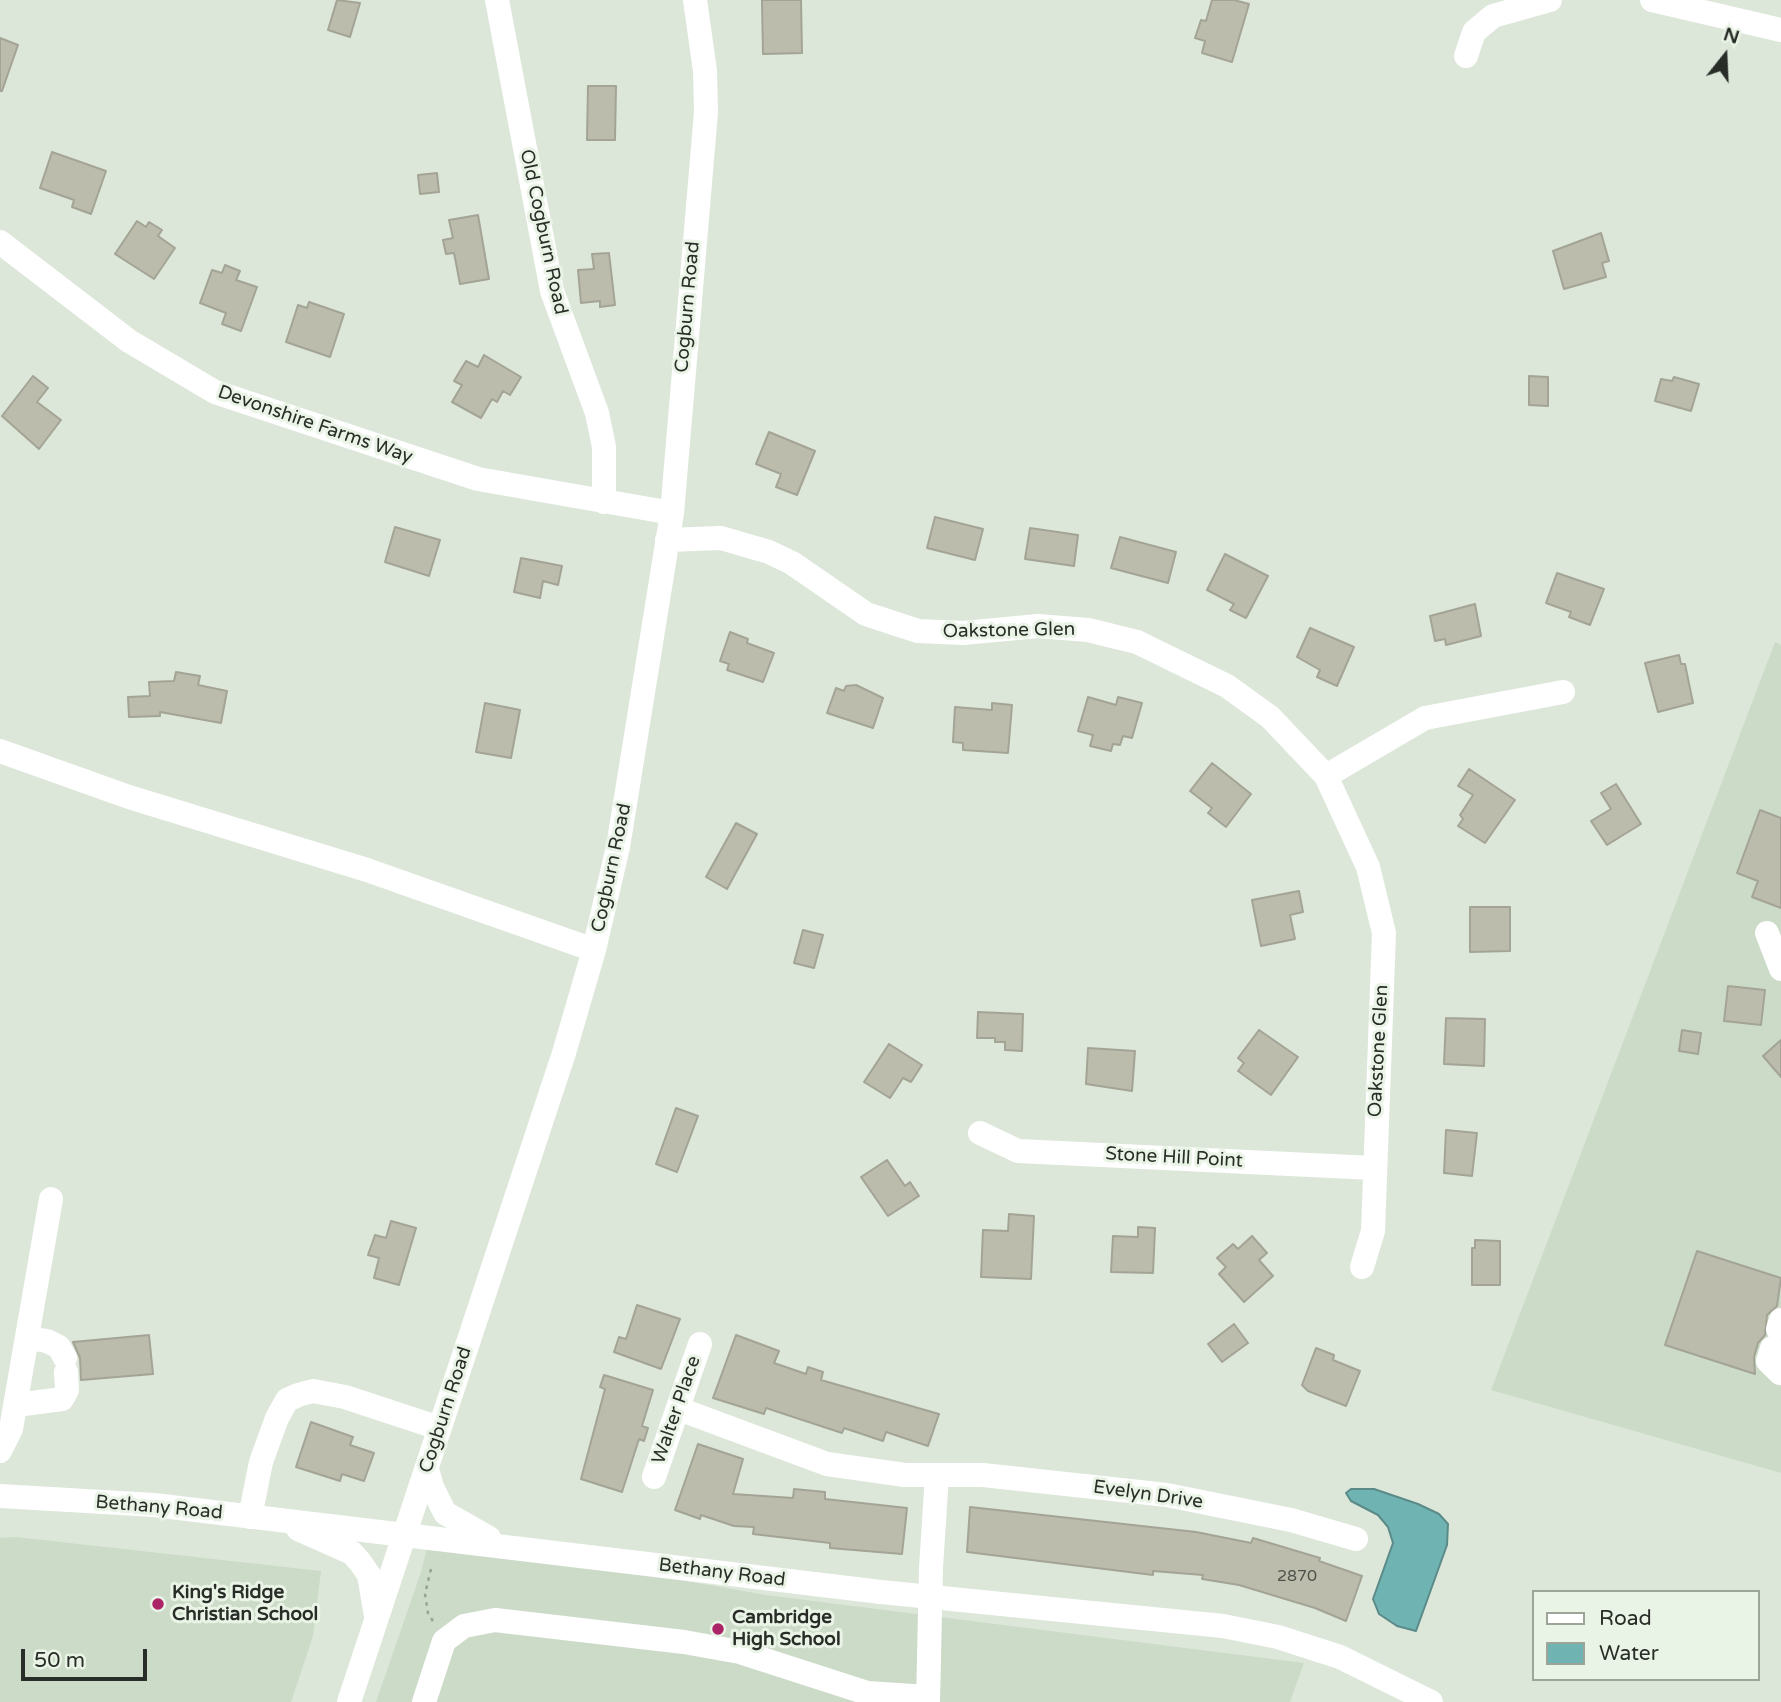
<!DOCTYPE html>
<style>
body{margin:0}
#map{position:relative;width:1781px;height:1702px;overflow:hidden;background:#dce7d9;font-family:"Varela Round",sans-serif}
canvas{display:block}
.legend{position:absolute;left:1532px;top:1590px;width:228px;height:91px;box-sizing:border-box;background:#eaf4e6;border:2px solid #9da49a;margin:0;padding:9px 12px;list-style:none;font-size:21px;color:#292d28}
.legend li{display:flex;align-items:center;gap:14px;height:35px}
.legend b{width:35px;border:2px solid #9da49a}
.north{position:absolute;left:1690px;top:21px;width:70px;height:70px;-webkit-text-stroke:5px #eaf4e6;paint-order:stroke;rotate:18deg;font-size:19px;font-weight:700;line-height:28px;text-align:center;color:#292d28}
.north::after{content:'';display:block;margin:auto;width:24px;height:32px;background:#292d28;clip-path:polygon(50% 0,100% 100%,50% 72%,0 100%)}
.scale{position:absolute;left:21px;top:1649px;width:126px;height:32px;box-sizing:border-box;border:4px solid #292d28;border-top:0;padding-left:9px;font-size:21px;line-height:24px;white-space:nowrap;color:#292d28;-webkit-text-stroke:5px #eaf4e6;paint-order:stroke}
</style>
<div id="map">
<canvas width="1781" height="1702"></canvas>
<ul class="legend">
<li><b style="height:9px;background:#fff"></b>Road</li>
<li><b style="height:19px;background:#70b3b3"></b>Water</li>
</ul>
<div class="north">N</div>
<div class="scale">50 m</div>
</div>
<script>
const ctx = document.querySelector('canvas').getContext('2d');
ctx.lineJoin = 'round';
function paint(path, color) {
  ctx.fillStyle = color;
  ctx.fill(path, 'evenodd');
}
function shape(rows) {
  const path = new Path2D();
  for (const r of rows) {
    path.moveTo(r[0], r[1]);
    for (let i = 2; i < r.length; i += 2) path.lineTo(r[i], r[i + 1]);
  }
  return path;
}
function strokePath(path, color, width, dash) {
  ctx.strokeStyle = color;
  ctx.lineWidth = width;
  ctx.lineCap = dash ? 'butt' : 'round';
  ctx.setLineDash(dash || []);
  ctx.stroke(path);
}
function drawText(font, color, halo, rows, align = 'center') {
  ctx.font = font + ' "Varela Round",sans-serif';
  ctx.lineWidth = 6;
  ctx.setLineDash([]);
  ctx.textBaseline = 'middle';
  ctx.strokeStyle = halo;
  ctx.fillStyle = color;
  for (const [text, x, y, turn = 0] of rows) {
    ctx.save();
    ctx.translate(x, y);
    ctx.rotate((+turn || 0) * Math.PI / 180);
    ctx.textAlign = isNaN(turn) ? turn : align;
    if (halo) ctx.strokeText(text, 0, 0);
    ctx.fillText(text, 0, 0);
    ctx.restore();
  }
}
const built = shape([
 [1775,642,1781,645,1781,1473,1491,1390],
 [430,1536,766,1595,1304,1663,1290,1702,376,1702,421,1572],
 [16,1537,321,1571,313,1636,291,1702,0,1702,0,1538]
]);
const water = shape([
 [1351,1489,1374,1489,1418,1504,1439,1514,1448,1524,1447,1545,1416,1631,1397,1626,1379,1614,1373,1599,1393,1543,1388,1527,1378,1515,1351,1501,1346,1493,1351,1489]
]);
const building = shape([
 [337,0,360,3,350,37,328,30,337,0],
 [762,0,801,0,802,53,763,54,762,0],
 [1212,0,1234,0,1249,4,1232,62,1202,53,1205,41,1195,38,1201,20,1206,21,1212,0],
 [0,38,18,45,2,91,0,91,0,38],
 [588,86,616,86,615,140,587,140,588,86],
 [52,152,106,171,91,214,72,207,74,200,40,188,52,152],
 [437,173,439,192,420,194,418,175,437,173],
 [478,215,489,279,460,284,454,253,446,254,443,240,453,238,449,220,478,215],
 [137,221,146,227,149,222,162,230,158,236,175,248,154,279,115,254,137,221],
 [1601,233,1609,261,1602,263,1606,277,1564,289,1553,251,1601,233],
 [609,253,615,305,600,307,600,301,581,303,578,270,594,269,592,254,609,253],
 [225,265,240,271,236,280,257,287,241,331,222,324,226,313,200,303,212,270,222,273,225,265],
 [309,302,344,314,330,357,286,342,298,305,307,308,309,302],
 [484,355,521,377,510,395,503,391,497,402,492,399,481,418,452,402,462,385,454,381,466,361,478,367,484,355],
 [33,376,48,388,37,402,61,420,39,449,2,416,33,376],
 [1529,376,1548,377,1548,406,1529,405,1529,376],
 [1674,377,1699,384,1691,411,1655,401,1661,379,1672,381,1674,377],
 [769,432,815,451,797,495,776,487,781,474,756,464,769,432],
 [935,517,983,529,975,560,927,548,935,517],
 [395,527,440,540,429,576,385,562,395,527],
 [1030,528,1078,535,1074,566,1025,559,1030,528],
 [1120,537,1176,552,1168,583,1111,568,1120,537],
 [1225,554,1268,576,1246,618,1230,610,1234,604,1207,590,1225,554],
 [521,558,562,566,558,585,543,581,540,598,514,592,521,558],
 [1557,573,1604,589,1590,625,1569,617,1571,612,1546,603,1557,573],
 [1475,604,1481,636,1446,645,1445,639,1435,641,1430,616,1475,604],
 [1310,628,1354,647,1337,686,1317,677,1320,670,1297,657,1310,628],
 [730,632,748,639,747,643,774,653,763,682,727,670,729,664,720,661,730,632],
 [1679,655,1681,664,1685,664,1693,703,1658,712,1645,663,1679,655],
 [176,672,200,676,198,685,227,691,221,723,160,712,160,716,129,717,128,697,150,696,149,682,174,681,176,672],
 [856,685,883,698,873,728,827,713,836,688,844,691,846,686,856,685],
 [1088,697,1116,705,1118,697,1142,703,1132,738,1123,736,1120,745,1113,744,1111,751,1090,746,1093,735,1078,731,1088,697],
 [485,703,520,710,511,758,476,752,485,703],
 [992,703,1012,705,1008,753,963,750,963,743,953,742,955,707,992,710,992,703],
 [1212,763,1251,794,1226,827,1208,813,1212,808,1190,791,1212,763],
 [1469,769,1515,800,1485,843,1458,826,1463,819,1460,815,1473,795,1458,786,1469,769],
 [1616,784,1641,824,1607,845,1591,821,1611,809,1601,793,1616,784],
 [1760,810,1781,818,1781,908,1752,897,1758,881,1737,873,1760,810],
 [736,823,757,834,727,889,706,877,736,823],
 [1299,891,1303,912,1290,915,1295,939,1261,946,1252,900,1299,891],
 [1470,907,1510,907,1510,951,1470,952,1470,907],
 [803,930,823,935,814,968,794,963,803,930],
 [1728,986,1765,990,1761,1025,1724,1021,1728,986],
 [978,1012,1023,1014,1022,1051,1005,1050,1005,1042,995,1042,995,1038,977,1038,978,1012],
 [1446,1018,1485,1019,1484,1066,1444,1064,1446,1018],
 [1259,1030,1298,1057,1271,1095,1238,1071,1244,1063,1238,1058,1259,1030],
 [1682,1030,1701,1033,1698,1054,1679,1051,1682,1030],
 [1781,1040,1781,1077,1763,1056,1781,1040],
 [889,1044,922,1065,911,1082,903,1078,890,1098,864,1082,889,1044],
 [1088,1048,1135,1051,1132,1091,1086,1084,1088,1048],
 [676,1108,698,1116,677,1172,656,1164,676,1108],
 [1446,1130,1477,1133,1472,1176,1444,1173,1446,1130],
 [887,1160,905,1186,910,1182,919,1196,888,1216,861,1177,887,1160],
 [1009,1214,1034,1216,1031,1279,981,1277,983,1230,1008,1231,1009,1214],
 [391,1221,416,1228,399,1285,374,1278,379,1258,368,1255,375,1235,386,1238,391,1221],
 [1138,1227,1155,1228,1153,1273,1111,1272,1113,1236,1138,1237,1138,1227],
 [1252,1236,1267,1253,1259,1260,1273,1276,1244,1302,1219,1274,1226,1267,1217,1258,1233,1244,1238,1249,1252,1236],
 [1475,1240,1500,1241,1500,1285,1472,1285,1472,1248,1475,1248,1475,1240],
 [1697,1251,1781,1278,1777,1306,1767,1315,1765,1335,1758,1343,1754,1357,1755,1374,1665,1345,1697,1251],
 [637,1305,680,1319,661,1369,614,1352,619,1337,626,1339,637,1305],
 [1234,1324,1248,1343,1222,1362,1208,1344,1234,1324],
 [149,1335,153,1374,81,1380,80,1358,73,1342,149,1335],
 [736,1335,779,1351,774,1363,806,1374,808,1367,823,1372,821,1380,939,1414,928,1446,886,1432,883,1441,844,1428,842,1433,766,1408,764,1414,713,1398,736,1335],
 [1316,1348,1334,1355,1333,1360,1360,1371,1346,1406,1308,1391,1302,1385,1316,1348],
 [604,1375,653,1390,642,1426,648,1428,644,1441,639,1439,622,1492,581,1479,605,1389,600,1387,604,1375],
 [311,1422,353,1437,350,1445,374,1453,364,1481,342,1474,340,1481,296,1467,311,1422],
 [698,1444,743,1459,733,1494,793,1498,794,1489,825,1492,825,1499,907,1508,902,1554,830,1548,830,1543,753,1534,754,1527,734,1526,701,1515,700,1519,675,1510,698,1444],
 [970,1507,1196,1532,1251,1543,1253,1538,1320,1558,1319,1561,1362,1576,1346,1621,1315,1608,1239,1585,1202,1579,1203,1575,1153,1571,1153,1575,967,1552,970,1507]
]);
const path = shape([
 [431,1569,425,1594,428,1613,434,1623]
]);
const minor = shape([
 [497,0,552,291,597,413,604,447,604,502],
 [1652,0,1781,30],
 [1466,56,1474,32,1493,16,1550,0],
 [0,242,129,341,215,392,478,479,672,513],
 [667,540,721,538,769,552,792,563,866,614,918,631,963,633,1038,626,1088,630,1137,642,1227,686,1270,717,1326,776,1368,867,1384,933,1373,1231,1362,1267],
 [0,751,129,797,367,870,594,950],
 [1326,776,1425,718,1563,692],
 [1767,933,1781,969],
 [980,1133,1018,1151,1373,1168],
 [1778,1329,1781,1320],
 [28,1338,47,1341,59,1347,65,1358],
 [1772,1348,1768,1361,1780,1373],
 [16,1405,62,1399,67,1390,66,1372],
 [679,1409,827,1464,905,1475,983,1475,1167,1495,1291,1520,1356,1539],
 [0,1451,11,1429,51,1199],
 [427,1469,432,1487,445,1513,489,1538],
 [654,1477,700,1344],
 [0,1496,154,1505,881,1592,1223,1626,1278,1637,1340,1657,1431,1702],
 [250,1517,261,1462,277,1418,287,1400,298,1395,313,1391,345,1397,439,1428],
 [298,1529,352,1553,360,1562,369,1575,376,1616],
 [349,1702,564,1053,594,950,618,847,672,513,706,112,705,71,695,0],
 [424,1702,444,1641,464,1626,495,1620,684,1642,740,1652,867,1693,928,1697],
 [928,1702,931,1568,937,1475]
]);
const markers = [
 [158,1604,7,"#ac2468"],
 [718,1629,7,"#ac2468"]
];
const numberNames = [
 ["2870",1297,1577]
];
const streetNames = [
 ["Old Cogburn Road",543,232,78],
 ["Cogburn Road",688,307,-85],
 ["Devonshire Farms Way",315,425,19],
 ["Oakstone Glen",1009,631,-1],
 ["Cogburn Road",612,868,-78],
 ["Oakstone Glen",1379,1051,-87],
 ["Stone Hill Point",1174,1158,3],
 ["Cogburn Road",446,1410,-72],
 ["Walter Place",677,1410,-71],
 ["Evelyn Drive",1148,1495,8],
 ["Bethany Road",159,1508,5],
 ["Bethany Road",722,1573,7]
];
const poiNames = [
 ["King's Ridge",172,1593],
 ["Christian School",172,1615],
 ["Cambridge",732,1618],
 ["High School",732,1640]
];
paint(built, '#ccdbc8');
paint(water, '#70b3b3');
strokePath(water, '#5b8b89', 2);
paint(building, '#bbbcac');
strokePath(building, '#a3a495', 2);
strokePath(path, '#99a197', 2.5, [3.5, 5]);
strokePath(minor, '#fff', 24);
for (const [x, y, r, color] of markers) {
  const dot = new Path2D();
  dot.arc(x, y, r, 0, 2 * Math.PI);
  ctx.fillStyle = color;
  ctx.fill(dot);
  strokePath(dot, '#eaf4e6', 2.5);
}
drawText('16px', '#4e5149', null, numberNames);
drawText('19px', '#292d28', '#eaf4e6', streetNames);
drawText('bold 19px', '#292d28', '#eaf4e6', poiNames, 'left');
</script>
